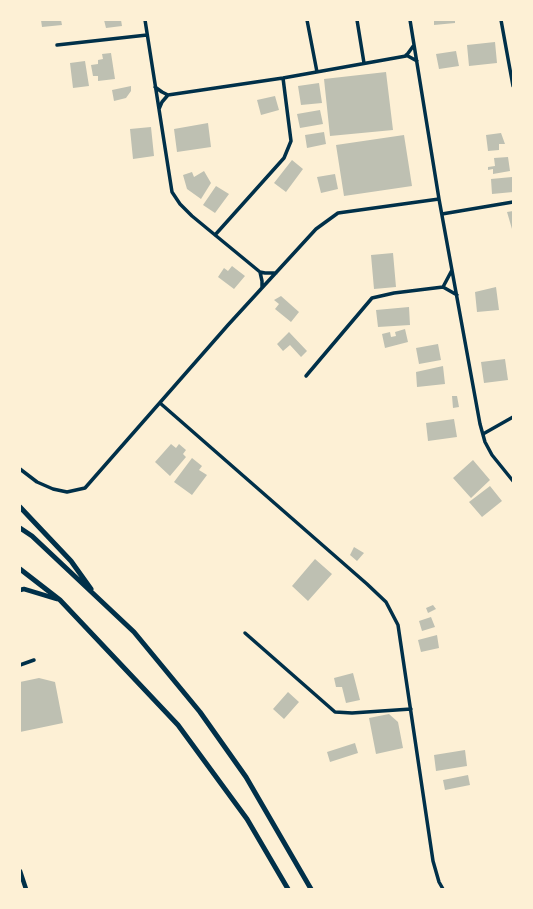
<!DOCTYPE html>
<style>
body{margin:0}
#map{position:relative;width:533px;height:909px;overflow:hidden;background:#fdf0d5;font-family:Karla,sans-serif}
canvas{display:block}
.frame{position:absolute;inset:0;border:21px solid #fdf0d5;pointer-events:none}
</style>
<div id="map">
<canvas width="533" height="909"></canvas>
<div class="frame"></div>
</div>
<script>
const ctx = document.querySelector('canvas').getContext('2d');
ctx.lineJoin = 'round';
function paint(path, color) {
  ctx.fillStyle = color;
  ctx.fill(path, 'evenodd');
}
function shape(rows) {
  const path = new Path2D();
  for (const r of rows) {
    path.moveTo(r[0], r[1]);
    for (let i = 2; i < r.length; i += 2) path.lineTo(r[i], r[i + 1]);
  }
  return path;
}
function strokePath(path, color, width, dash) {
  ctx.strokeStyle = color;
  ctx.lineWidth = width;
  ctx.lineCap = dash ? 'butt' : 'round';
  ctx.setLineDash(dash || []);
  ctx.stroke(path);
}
const building = shape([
 [41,20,61,20,62,25,42,27],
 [104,20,121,20,122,26,106,28],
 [434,20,455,20,455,23,434,25],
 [495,42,497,63,469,66,467,45],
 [456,51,459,66,439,69,436,54],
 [111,53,115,79,98,81,98,76,93,76,91,65,98,64,98,60,103,59,102,54],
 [85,61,89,86,73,88,70,63],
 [386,72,393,130,330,136,324,79],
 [319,83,322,103,301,105,298,86],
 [131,86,131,91,126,98,114,101,112,90],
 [275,96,279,110,261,115,257,100],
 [320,110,323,124,300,128,297,114],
 [208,123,211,147,177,152,174,129],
 [151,127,154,156,133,159,130,129],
 [324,132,326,144,307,148,305,135],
 [501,133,505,144,499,144,499,150,488,151,486,135],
 [404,135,412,186,344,196,336,145],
 [508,157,510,171,493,174,493,169,488,170,488,167,495,166,494,158],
 [292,160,303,169,286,192,274,183],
 [204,171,211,183,201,199,187,189,183,175,192,172,194,177],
 [335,174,338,189,321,193,317,177],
 [512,177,513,192,492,194,491,179],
 [216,186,229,194,215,213,203,205],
 [513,211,513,229,512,229,507,212],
 [393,253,396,287,374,289,371,255],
 [232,266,245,276,234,289,218,277,224,268,228,271],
 [496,287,499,310,477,312,475,292],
 [281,296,299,312,291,322,275,309,279,304,274,300],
 [409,307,410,325,378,327,376,310],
 [405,329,408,342,385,348,382,334,390,332,391,337,396,336,395,332],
 [289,332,307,351,301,357,290,345,283,351,277,344],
 [438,344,441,360,419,364,416,348],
 [505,359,508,380,484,383,481,362],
 [443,366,445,384,417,387,416,372],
 [452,396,457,396,459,407,453,408],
 [454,419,457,437,428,441,426,423],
 [171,444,176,448,179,444,186,450,183,454,186,457,170,476,155,462],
 [192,458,202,466,199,470,207,475,192,495,174,482],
 [473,460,490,480,471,498,453,478],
 [490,486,502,501,482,517,469,502],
 [354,547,364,553,357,561,350,555],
 [315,559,332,574,308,601,292,586],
 [433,605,436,609,428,613,426,608],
 [431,617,435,627,422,631,419,621],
 [437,635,439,648,421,652,418,640],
 [353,673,360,700,346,703,342,687,336,687,334,678],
 [39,678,55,682,63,723,20,732,20,682],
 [288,692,299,702,284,719,273,709],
 [389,714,398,722,403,748,376,754,369,718],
 [355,743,358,753,330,762,327,752],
 [465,750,467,766,436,771,434,755],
 [468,775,470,785,445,790,443,780]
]);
const minor = shape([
 [145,20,172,192,180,204,192,216,260,272,265,273,276,273],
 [307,20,317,72],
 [357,20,364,63],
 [410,20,439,199,480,424,485,442,492,455,513,481],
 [501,20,513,86],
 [57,45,147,35],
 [406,55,417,61],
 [155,87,162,92,168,95,283,78,406,56,414,45],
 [159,109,162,102,168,95],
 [442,214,513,202],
 [215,235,284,158,291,141,283,78],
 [260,272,262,281,262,288],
 [443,287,457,295],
 [306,376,372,298,394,293,443,287,452,270],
 [160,403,367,584,386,602,398,625,433,861,439,882,443,889],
 [483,434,513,417],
 [20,469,37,482,53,489,67,492,85,488,228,325,316,229,338,213,439,199],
 [245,633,335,712,352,713,411,709],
 [20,665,34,660]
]);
const tertiary = shape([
 [20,590,24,589,57,599],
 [20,871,26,889]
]);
const secondary = shape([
 [20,507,71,561,91,589],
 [20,528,32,536,134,632,200,712,246,777,311,889],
 [20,569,60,600,178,725,247,819,288,889]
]);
paint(building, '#bec0b2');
strokePath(minor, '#003049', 3.5);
strokePath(tertiary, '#003049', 4.5);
strokePath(secondary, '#003049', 5);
</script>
